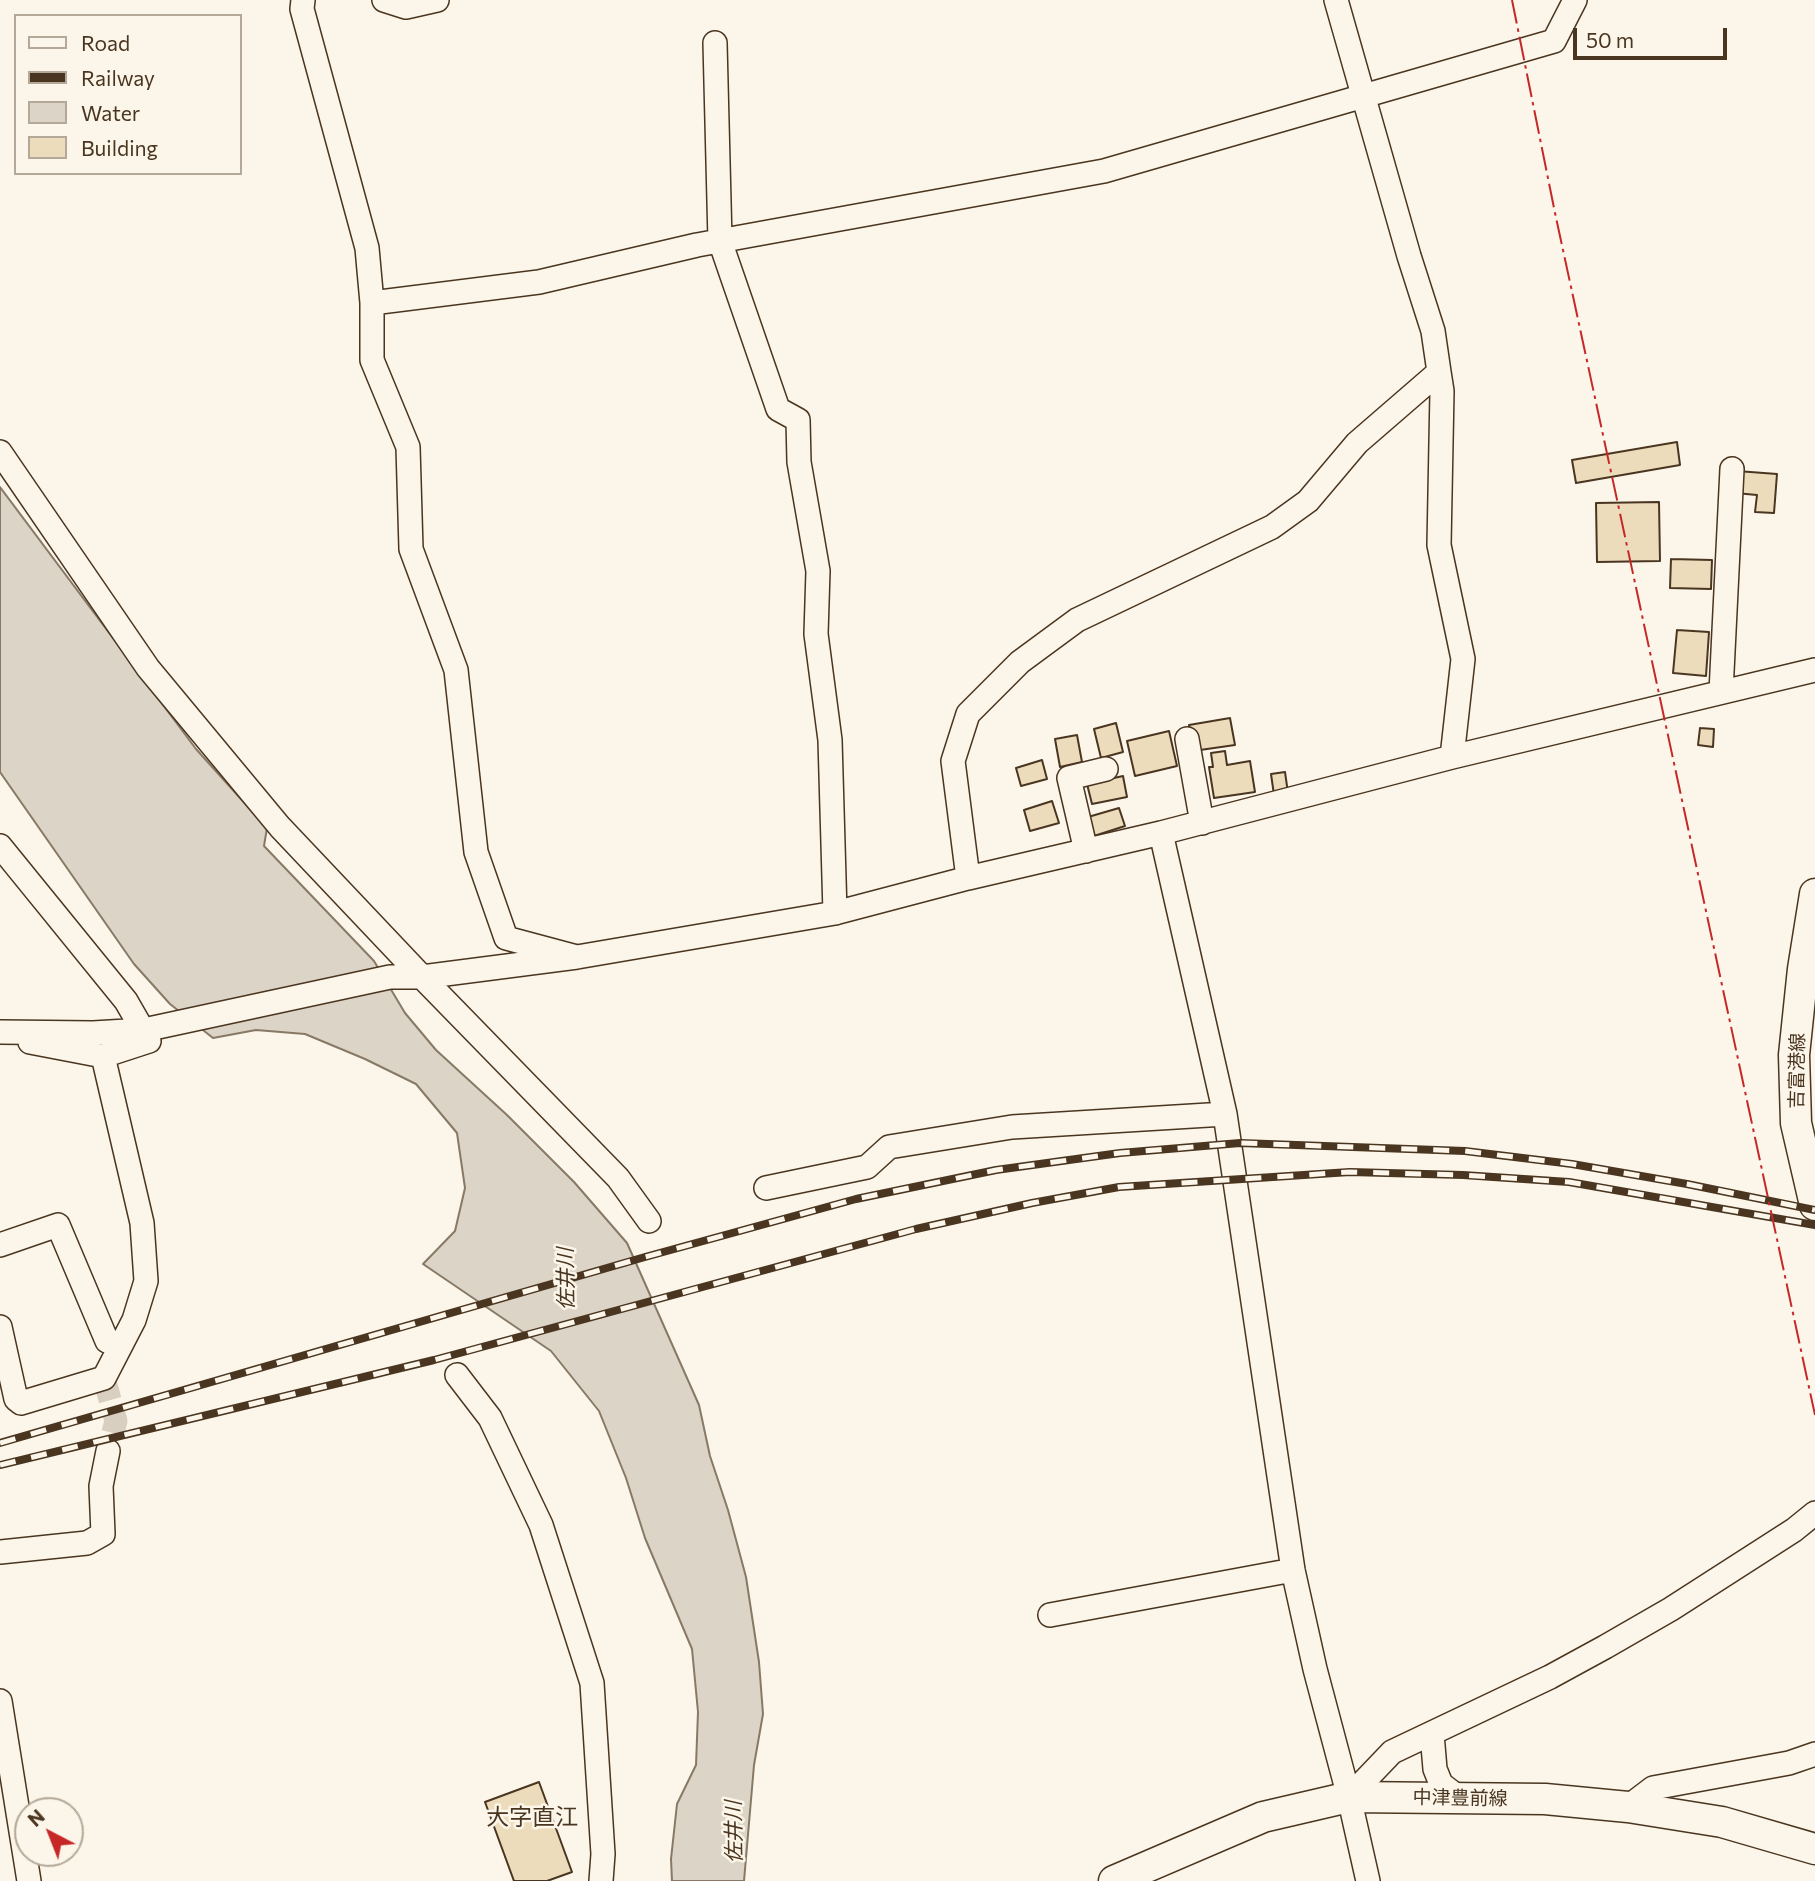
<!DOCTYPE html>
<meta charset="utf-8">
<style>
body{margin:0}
#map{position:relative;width:1815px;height:1881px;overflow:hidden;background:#fbf6e9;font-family:Commissioner,sans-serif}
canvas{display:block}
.legend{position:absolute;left:14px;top:14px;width:228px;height:161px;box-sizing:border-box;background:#fbf6e9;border:2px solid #b4a999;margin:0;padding:9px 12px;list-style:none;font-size:21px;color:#4a3520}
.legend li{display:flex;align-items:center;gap:14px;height:35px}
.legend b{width:35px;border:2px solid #b4a999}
.north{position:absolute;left:14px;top:1797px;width:70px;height:70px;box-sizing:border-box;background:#fbf6e9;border:2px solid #b4a999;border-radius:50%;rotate:318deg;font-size:19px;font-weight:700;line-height:28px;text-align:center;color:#4a3520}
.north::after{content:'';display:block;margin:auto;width:24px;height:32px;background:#c62828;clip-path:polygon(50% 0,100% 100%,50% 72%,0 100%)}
.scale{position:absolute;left:1573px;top:28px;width:154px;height:32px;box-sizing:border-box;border:4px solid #4a3520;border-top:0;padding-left:9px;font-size:21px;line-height:24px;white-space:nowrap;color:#4a3520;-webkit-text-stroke:5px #fbf6e9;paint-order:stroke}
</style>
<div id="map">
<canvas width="1815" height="1881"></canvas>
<ul class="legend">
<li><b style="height:9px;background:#fbf6e9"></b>Road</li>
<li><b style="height:9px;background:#4a3520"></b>Railway</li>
<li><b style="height:19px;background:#dcd4c6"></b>Water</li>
<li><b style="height:19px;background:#ecdcbc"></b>Building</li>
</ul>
<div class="north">N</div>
<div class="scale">50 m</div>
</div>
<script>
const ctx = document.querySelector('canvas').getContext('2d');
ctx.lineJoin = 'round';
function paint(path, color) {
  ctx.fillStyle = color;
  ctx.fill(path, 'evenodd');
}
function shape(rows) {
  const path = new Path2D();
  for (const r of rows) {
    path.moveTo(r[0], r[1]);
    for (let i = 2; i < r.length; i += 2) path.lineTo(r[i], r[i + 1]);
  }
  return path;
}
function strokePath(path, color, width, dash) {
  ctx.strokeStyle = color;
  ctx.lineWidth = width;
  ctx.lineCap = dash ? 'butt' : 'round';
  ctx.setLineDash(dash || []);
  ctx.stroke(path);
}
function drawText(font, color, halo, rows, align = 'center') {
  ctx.font = font + ' Commissioner,"Noto Sans JP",sans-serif';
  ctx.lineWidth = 5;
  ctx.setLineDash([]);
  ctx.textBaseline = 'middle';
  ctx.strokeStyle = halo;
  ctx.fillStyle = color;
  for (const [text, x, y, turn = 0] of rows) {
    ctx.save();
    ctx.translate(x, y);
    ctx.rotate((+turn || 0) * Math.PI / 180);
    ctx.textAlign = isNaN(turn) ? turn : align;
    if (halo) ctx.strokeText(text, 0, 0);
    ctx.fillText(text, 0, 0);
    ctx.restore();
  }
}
const water = shape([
 [0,487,196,749,267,828,264,846,374,961,405,1013,436,1050,507,1115,574,1182,627,1243,699,1405,710,1456,728,1510,746,1577,759,1662,763,1714,754,1765,744,1881,672,1881,671,1859,677,1804,696,1765,698,1712,692,1649,645,1538,626,1478,599,1411,551,1351,423,1264,455,1231,465,1188,457,1133,416,1084,365,1059,305,1034,256,1030,213,1038,170,1004,134,964,0,772,0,487]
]);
const building = shape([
 [1677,442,1680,465,1576,483,1572,460,1677,442],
 [1737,471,1777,474,1774,513,1755,512,1757,495,1735,493,1737,471],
 [1659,502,1660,561,1597,562,1596,503,1659,502],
 [1671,559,1712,560,1711,589,1670,588,1671,559],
 [1677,630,1709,632,1706,676,1673,673,1677,630],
 [1230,718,1235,745,1193,751,1189,725,1230,718],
 [1116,723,1123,752,1101,758,1094,729,1116,723],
 [1700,728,1714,729,1713,747,1698,745,1700,728],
 [1169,731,1177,766,1135,776,1127,741,1169,731],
 [1077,735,1082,762,1060,767,1055,739,1077,735],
 [1225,751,1227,765,1250,761,1255,792,1214,798,1209,767,1213,767,1211,753,1225,751],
 [1042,760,1047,779,1021,786,1016,768,1042,760],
 [1285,772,1288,793,1274,795,1271,774,1285,772],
 [1123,776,1127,797,1092,804,1087,784,1123,776],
 [1052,801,1059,823,1030,831,1024,810,1052,801],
 [1119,808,1125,826,1094,836,1088,817,1119,808],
 [539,1782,572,1872,547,1881,514,1881,485,1802,539,1782]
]);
const minorTunnel = shape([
 [104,1378,116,1421,108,1451]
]);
const minor = shape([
 [303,0,302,9,367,248,372,303],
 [384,0,406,7,437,0],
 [1336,0,1409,256,1433,331,1439,372,1442,391,1439,545,1463,659,1452,757],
 [715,43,720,241,778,409,798,420,799,462,818,571,816,634,830,740,835,913],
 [0,452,148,668,280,827,422,977,618,1178,649,1221],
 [1721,692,1732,469],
 [1187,739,1202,823],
 [1161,833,1225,1114,1293,1570,1315,1669,1349,1797,1368,1881],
 [0,846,126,1001,149,1041,103,1056,142,1223,146,1281,134,1320,104,1378,21,1403,16,1399,0,1327],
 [1086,851,1069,778,1106,769],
 [968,878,953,761,968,714,1020,662,1077,620,1272,527,1308,501,1357,443,1439,372],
 [577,957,506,938,476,852,456,670,411,549,408,447,372,360,372,303,539,282,697,245,1104,171,1554,41,1575,0],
 [0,1032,93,1033,144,1030,390,977,422,977,577,957,835,913,968,878,1161,833,1452,757,1815,670],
 [30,1042,103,1056],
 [766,1188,867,1167,889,1147,1012,1127,1225,1114],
 [0,1245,58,1225,107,1341],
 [457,1375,490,1418,541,1525,592,1683,603,1854,601,1881],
 [0,1552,87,1543,103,1534,101,1486,108,1451],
 [1050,1615,1293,1570],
 [0,1701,29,1881],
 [1432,1734,1435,1769,1441,1784,1458,1797],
 [1349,1797,1392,1752,1550,1677,1605,1647,1671,1609,1794,1530,1815,1513],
 [1628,1807,1653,1788,1789,1763,1815,1754]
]);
const major = shape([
 [1815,894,1803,969,1794,1055,1796,1123,1815,1205],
 [1114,1881,1263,1817,1349,1797,1545,1799,1628,1807,1722,1822,1815,1849]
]);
const rail = shape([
 [0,1443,645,1257,856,1199,996,1170,1120,1153,1240,1143,1465,1151,1572,1164,1687,1184,1815,1210],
 [0,1465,434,1360,916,1229,1032,1203,1119,1187,1350,1172,1463,1175,1569,1182,1815,1225]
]);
const power = shape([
 [1512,0,1555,213,1815,1415]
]);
const streetNames = [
 ["吉富港線",1797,1071,-89],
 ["中津豊前線",1460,1798,1]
];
const waterNames = [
 ["佐井川",566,1279,-91],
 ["佐井川",734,1832,-91]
];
const quarterNames = [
 ["大字直江",532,1817]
];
paint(water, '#dcd4c6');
strokePath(water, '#887966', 2);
paint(building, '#ecdcbc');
strokePath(building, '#4a3520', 2);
strokePath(minorTunnel, '#d8cfc1', 23, [23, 11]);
strokePath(minor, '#4a3520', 26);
strokePath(major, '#4a3520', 33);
strokePath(minor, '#fbf6e9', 23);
strokePath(major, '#fbf6e9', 30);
strokePath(rail, '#4a3520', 8);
strokePath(rail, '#fbf6e9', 5, [16]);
strokePath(power, '#c62828', 2, [24, 5, 3.5, 5]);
drawText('19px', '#4a3520', '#fbf6e9', streetNames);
drawText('italic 21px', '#4a3520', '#fbf6e9', waterNames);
drawText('23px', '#4a3520', '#fbf6e9', quarterNames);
</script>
